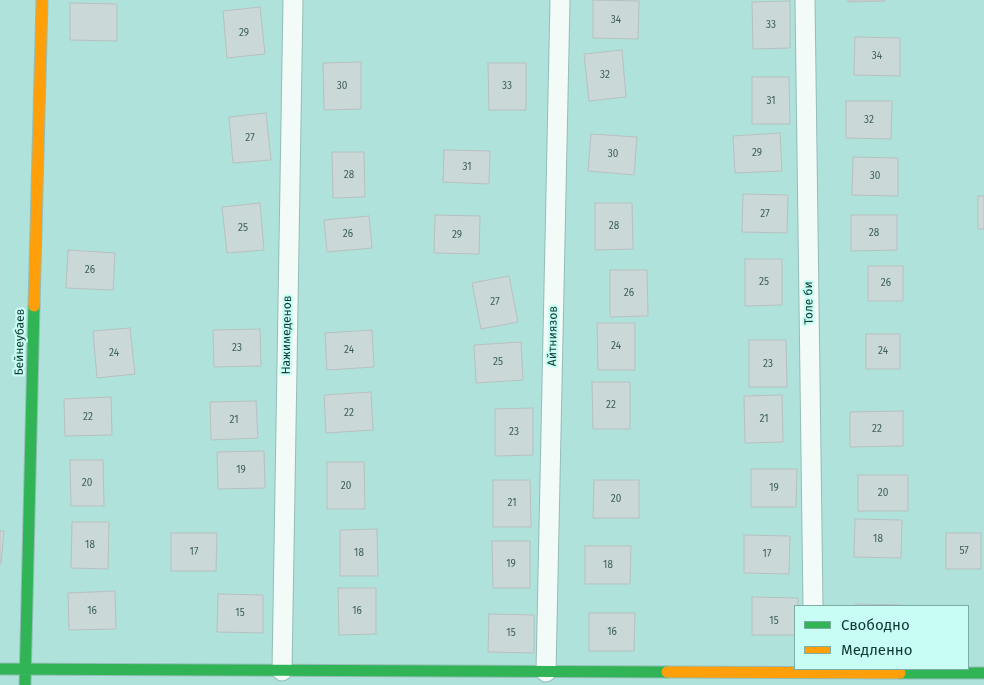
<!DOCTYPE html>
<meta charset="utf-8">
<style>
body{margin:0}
#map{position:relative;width:984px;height:685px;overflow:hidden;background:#afe2da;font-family:"Fira Sans",sans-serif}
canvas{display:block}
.legend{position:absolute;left:794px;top:605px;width:175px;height:65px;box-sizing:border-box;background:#c7fdf3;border:1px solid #7daea6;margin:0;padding:6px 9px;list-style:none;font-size:15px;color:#0e3832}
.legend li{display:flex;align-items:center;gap:10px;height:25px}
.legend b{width:25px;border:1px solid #7daea6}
</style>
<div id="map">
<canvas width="984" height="685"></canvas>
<ul class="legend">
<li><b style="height:6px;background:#30b455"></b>Свободно</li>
<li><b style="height:6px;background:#ff9f0a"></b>Медленно</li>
</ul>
</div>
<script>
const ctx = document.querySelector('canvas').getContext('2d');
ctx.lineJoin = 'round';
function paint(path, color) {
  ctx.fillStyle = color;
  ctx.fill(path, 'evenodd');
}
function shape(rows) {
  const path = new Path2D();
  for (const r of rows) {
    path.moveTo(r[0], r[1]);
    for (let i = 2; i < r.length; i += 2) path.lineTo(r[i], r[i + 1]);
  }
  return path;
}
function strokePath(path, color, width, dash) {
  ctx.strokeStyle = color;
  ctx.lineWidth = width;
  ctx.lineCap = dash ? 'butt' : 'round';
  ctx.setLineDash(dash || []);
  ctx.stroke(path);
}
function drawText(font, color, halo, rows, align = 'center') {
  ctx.font = font + ' "Fira Sans",sans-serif';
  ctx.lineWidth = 4.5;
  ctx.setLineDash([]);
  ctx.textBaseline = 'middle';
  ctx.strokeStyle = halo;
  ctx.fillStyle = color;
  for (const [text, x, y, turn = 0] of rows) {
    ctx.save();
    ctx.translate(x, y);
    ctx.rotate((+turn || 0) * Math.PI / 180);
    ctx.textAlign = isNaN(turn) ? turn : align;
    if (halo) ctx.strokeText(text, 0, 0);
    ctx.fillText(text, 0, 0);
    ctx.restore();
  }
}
const building = shape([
 [593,0,639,1,638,39,593,38,593,0],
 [848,0,885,0,885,1,848,2,848,0],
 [790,1,790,48,753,49,752,2,790,1],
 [70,3,117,4,117,41,70,40,70,3],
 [260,7,265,54,227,58,223,11,260,7],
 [855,37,900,38,900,76,854,75,855,37],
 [622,50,626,97,589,101,584,54,622,50],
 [361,62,361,109,324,110,323,63,361,62],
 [488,63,526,63,526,110,489,110,488,63],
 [752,77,789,77,790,124,752,124,752,77],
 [846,101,892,101,891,139,846,138,846,101],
 [266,113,271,160,233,163,229,117,266,113],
 [780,133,782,171,735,173,733,136,780,133],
 [591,134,637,137,634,175,588,171,591,134],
 [444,150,490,151,489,184,443,182,444,150],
 [332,152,364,152,365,197,333,198,332,152],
 [853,157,898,158,898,196,852,195,853,157],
 [743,194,788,195,787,233,742,232,743,194],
 [978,196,984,196,984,229,978,229,978,196],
 [260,203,264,250,227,253,222,207,260,203],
 [595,203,632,203,633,249,595,250,595,203],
 [435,215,480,216,479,254,434,253,435,215],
 [851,215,897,215,897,250,851,251,851,215],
 [369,216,372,248,327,252,324,220,369,216],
 [68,250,115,253,113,290,66,288,68,250],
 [745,259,782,259,782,305,745,306,745,259],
 [868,266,903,266,903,301,868,301,868,266],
 [610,270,647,270,648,316,610,317,610,270],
 [509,276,518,322,481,329,472,283,509,276],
 [597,323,635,323,635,370,598,370,597,323],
 [130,328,135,374,97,378,93,331,130,328],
 [260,329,261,366,214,367,213,330,260,329],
 [372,330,374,367,327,370,325,333,372,330],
 [866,334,900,334,900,369,866,369,866,334],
 [749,340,786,340,787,387,749,387,749,340],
 [521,342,523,380,476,383,474,345,521,342],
 [592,382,630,382,630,429,593,429,592,382],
 [371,392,373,430,326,433,324,395,371,392],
 [782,395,783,442,745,443,744,396,782,395],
 [111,397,112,435,65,436,64,399,111,397],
 [256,401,258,438,211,440,210,402,256,401],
 [533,408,533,455,495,456,495,409,533,408],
 [903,411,903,446,850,447,850,412,903,411],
 [264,451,265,488,218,489,217,452,264,451],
 [70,460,103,460,104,506,71,506,70,460],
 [327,462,364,462,365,509,327,509,327,462],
 [751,469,797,469,796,507,751,507,751,469],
 [858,475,908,475,908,511,858,511,858,475],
 [493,480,530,480,531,527,493,527,493,480],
 [594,480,639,480,639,518,593,518,594,480],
 [855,519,902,520,901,558,854,557,855,519],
 [72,522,109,522,108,569,71,568,72,522],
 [377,529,378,576,340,576,340,530,377,529],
 [0,531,4,531,1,564,0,564,0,531],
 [171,533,217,533,216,571,171,571,171,533],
 [946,533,981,533,981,569,946,569,946,533],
 [744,535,790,536,789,574,744,573,744,535],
 [492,541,530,541,530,588,493,588,492,541],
 [585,546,631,546,630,584,585,584,585,546],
 [338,588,376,588,376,634,339,635,338,588],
 [115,591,116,629,69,630,68,593,115,591],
 [218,594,263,595,263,633,217,632,218,594],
 [752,597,798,598,798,606,795,606,795,635,752,635,752,597],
 [856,604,903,605,903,606,856,606,856,604],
 [589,613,635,613,634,651,589,651,589,613],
 [489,614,534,615,534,653,488,652,489,614]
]);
const street = shape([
 [805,0,813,606],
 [282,671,293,0],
 [546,672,560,0]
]);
const fast = shape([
 [0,669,667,672],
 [900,673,984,673],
 [25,685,34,306]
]);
const slow = shape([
 [34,306,42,0],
 [667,672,900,673]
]);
const numberNames = [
 ["34",616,20],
 ["33",771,25],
 ["29",244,33],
 ["34",877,56],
 ["32",605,75],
 ["30",342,86],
 ["33",507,86],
 ["31",771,101],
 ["32",869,120],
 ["27",250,138],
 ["29",757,153],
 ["30",613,154],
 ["31",467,167],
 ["28",349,175],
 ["30",875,176],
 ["27",765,214],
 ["28",614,226],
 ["25",243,228],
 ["28",874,233],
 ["26",348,234],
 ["29",457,235],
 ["26",90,270],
 ["25",764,282],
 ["26",886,283],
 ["26",629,293],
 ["27",495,302],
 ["24",616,346],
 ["23",237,348],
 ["24",349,350],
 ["24",883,351],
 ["24",114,353],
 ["25",498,362],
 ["23",768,364],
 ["22",611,405],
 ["22",349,413],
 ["22",88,417],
 ["21",764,419],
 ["21",234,420],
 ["22",877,429],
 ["23",514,432],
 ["19",241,470],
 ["20",87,483],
 ["20",346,486],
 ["19",774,488],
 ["20",883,493],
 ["20",616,499],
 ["21",512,503],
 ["18",878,539],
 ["18",90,545],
 ["57",964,551],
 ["17",194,552],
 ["18",359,553],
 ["17",767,554],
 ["19",511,564],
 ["18",608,565],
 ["16",92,611],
 ["16",357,611],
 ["15",240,613],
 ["15",774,621],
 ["16",612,632],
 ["15",511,633]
];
const streetNames = [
 ["Толе би",809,303,-91],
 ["Нажимеденов",287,335,-89],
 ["Айтниязов",553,336,-89],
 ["Бейнеубаев",20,342,-89]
];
paint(building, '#cad8d7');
strokePath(building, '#b7c0c0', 1);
strokePath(street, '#94bdb7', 21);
strokePath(fast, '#94bdb7', 13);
strokePath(slow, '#94bdb7', 13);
strokePath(street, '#f3fbf9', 19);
strokePath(fast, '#30b455', 11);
strokePath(slow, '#ff9f0a', 11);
drawText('10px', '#3d605b', null, numberNames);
drawText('12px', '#0e3832', '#c7fdf3', streetNames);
</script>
